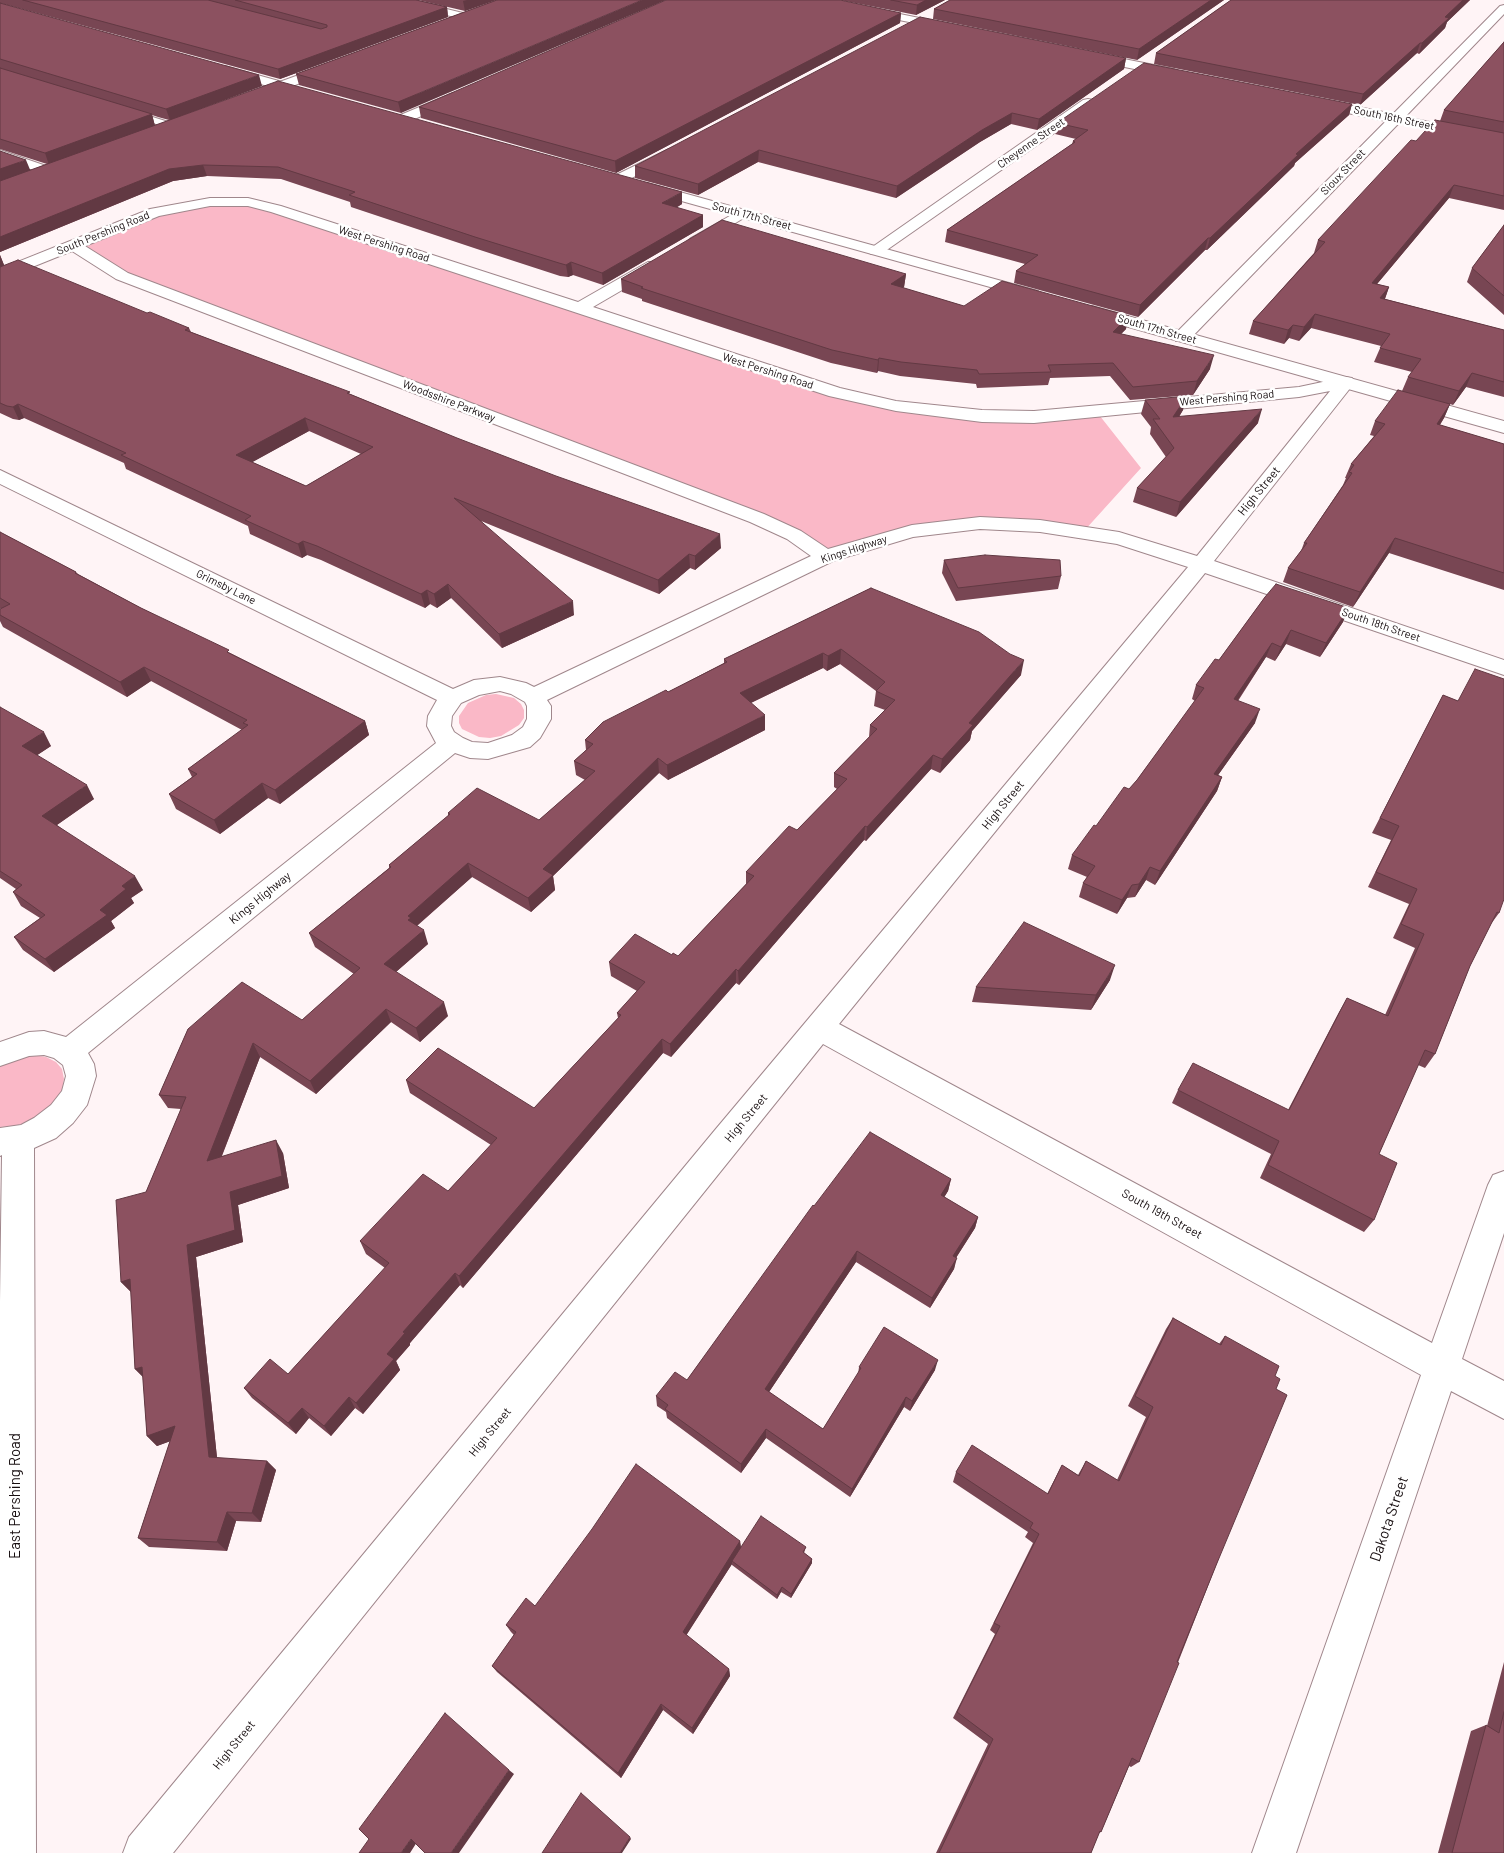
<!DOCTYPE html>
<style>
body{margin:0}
canvas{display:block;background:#fff4f6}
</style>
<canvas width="1504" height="1853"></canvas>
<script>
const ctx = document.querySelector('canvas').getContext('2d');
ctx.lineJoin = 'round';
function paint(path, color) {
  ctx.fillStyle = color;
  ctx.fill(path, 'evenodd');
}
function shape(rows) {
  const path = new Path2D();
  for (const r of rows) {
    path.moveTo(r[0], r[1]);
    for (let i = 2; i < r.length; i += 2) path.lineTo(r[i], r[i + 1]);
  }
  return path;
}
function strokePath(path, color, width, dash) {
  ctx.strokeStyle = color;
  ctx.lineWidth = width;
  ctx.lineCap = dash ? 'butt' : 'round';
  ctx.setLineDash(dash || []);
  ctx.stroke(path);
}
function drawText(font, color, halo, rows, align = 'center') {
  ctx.font = font + ' Barlow,sans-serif';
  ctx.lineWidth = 5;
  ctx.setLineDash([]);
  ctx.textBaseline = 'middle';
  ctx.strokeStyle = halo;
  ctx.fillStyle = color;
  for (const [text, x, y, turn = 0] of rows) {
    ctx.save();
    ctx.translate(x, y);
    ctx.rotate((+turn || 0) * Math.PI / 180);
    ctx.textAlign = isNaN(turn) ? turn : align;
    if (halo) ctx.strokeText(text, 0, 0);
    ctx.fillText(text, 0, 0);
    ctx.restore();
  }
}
const green = shape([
 [248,202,835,392,945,413,1096,411,1141,468,1084,531,944,526,826,557,811,546,122,276,73,245,172,207],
 [496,694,514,698,521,704,524,710,524,718,519,725,501,736,490,738,479,737,462,729,459,723,459,716,468,703,486,695],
 [34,1055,46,1057,56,1062,62,1069,64,1079,62,1090,56,1101,31,1121,15,1126,0,1127,0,1066,20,1057]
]);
const service = shape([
 [130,110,175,124,177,126,172,129,127,115,126,113,130,110]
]);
const minor = shape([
 [391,0,410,0,471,15,473,17,467,20,392,2,391,0],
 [809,0,831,0,949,24,955,27,949,30,814,3,809,0],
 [1504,5,1504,14,1405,117,1504,137,1504,145,1399,123,1188,341,1176,341,1174,337,1176,333,1386,121,1309,105,1308,102,1309,99,1314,98,1393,114,1500,6,1504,5],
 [1089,52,1174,69,1180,73,1174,77,1085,59,1083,56,1085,53,1089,52],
 [225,66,286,83,288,86,282,90,221,73,219,70,225,66],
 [453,93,457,94,459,97,457,100,408,122,403,123,396,119,398,116,453,93],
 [1088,99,1093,100,1094,103,1093,106,881,254,871,254,868,251,871,248,1083,100,1088,99],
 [669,149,674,150,676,153,674,156,624,182,614,182,612,179,614,176,669,149],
 [0,150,55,169,57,172,50,176,0,159,0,150],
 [210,198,248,198,281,206,578,302,648,262,660,262,662,265,660,268,593,307,840,388,896,401,982,410,1034,411,1299,387,1346,377,1352,378,1355,382,1214,561,1504,660,1504,675,1205,573,839,1024,1432,1343,1488,1185,1493,1175,1504,1171,1504,1233,1462,1359,1504,1381,1504,1419,1451,1391,1296,1853,1252,1853,1421,1375,823,1044,173,1853,123,1853,129,1837,715,1130,1188,567,1117,544,1040,532,980,529,913,537,833,561,547,700,551,706,551,719,540,738,530,747,488,759,470,758,455,753,88,1053,94,1064,96,1076,87,1105,73,1123,56,1138,34,1148,36,1853,0,1853,0,1301,2,1155,0,1156,0,1128,21,1125,34,1118,51,1105,62,1091,66,1076,63,1065,54,1058,44,1055,29,1056,0,1066,0,1042,29,1032,44,1031,66,1037,436,743,427,726,428,716,437,700,0,484,0,470,453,689,474,680,500,677,526,683,534,687,811,556,787,539,750,522,116,279,72,251,0,280,0,269,150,209,210,198],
 [210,206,248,206,271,212,829,396,896,411,982,422,1034,423,1299,397,1330,391,1197,556,1119,532,1040,520,980,517,912,525,828,549,801,531,764,514,128,273,85,246,159,216,210,206],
 [500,691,511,694,525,702,527,706,527,719,523,727,512,735,488,743,472,742,463,738,454,732,451,726,452,716,461,703,479,695,500,691],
 [742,209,747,210,749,213,747,216,701,244,696,246,691,244,688,241,691,238,742,209]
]);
const tertiary = shape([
 [332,63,336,64,338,67,336,70,257,99,249,99,247,96,249,93,332,63],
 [647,183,1038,291,1040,294,1038,297,1026,297,642,190,640,187,642,184,647,183],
 [1092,306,1504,421,1504,433,1086,315,1084,311,1086,307,1092,306]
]);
const wall = shape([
 [0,0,416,0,447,7,448,17,280,79,0,3],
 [418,0,496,0,465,11],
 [497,0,401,113,299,85,296,74],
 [840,0,945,0,916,15],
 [950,0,1224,0,1137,60,933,19,934,9],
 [1231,0,1470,0,1447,22,1445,28,1419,54,1417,53,1360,105,1154,64,1156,53],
 [0,3,262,86,182,116,682,204,676,208,703,215,703,227,603,285,573,275,568,277,560,276,477,249,351,207,350,202,281,179,207,176,173,181,0,252,0,151,31,170,47,164,0,149],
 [152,115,158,117,169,120,155,126],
 [901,13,900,23,616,173,421,118,419,107],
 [1504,42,1504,210,1449,198,1377,284,1389,287,1385,299,1504,330,1504,397,1466,387,1453,405,1450,404,1444,418,1440,425,1504,444,1504,590,1389,553,1353,607,1283,582,1288,568,1301,551,1304,543,1343,485,1346,478,1345,478,1351,464,1374,436,1370,435,1375,421,1402,391,1408,377,1412,372,1374,362,1381,346,1311,328,1299,341,1289,338,1284,344,1249,334,1253,321,1314,253,1318,240,1416,141,1440,121,1444,110],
 [1126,58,1124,69,1037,130,1011,124,980,142,896,198,758,162,698,195,635,178,635,166],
 [1352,104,1349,115,1295,163,1294,166,1207,250,1205,250,1138,317,1014,283,1016,271,1025,264,945,242,947,230,1072,144,1073,141,1076,139,1055,134,1057,123],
 [1504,225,1504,315,1467,282,1472,268],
 [0,255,4,265,189,328,191,332,350,394,721,548,695,570,690,568,659,594,481,521,574,615,502,648,451,598,437,608,430,604,425,608,321,560,307,555,302,558,250,534,248,526,126,469,124,463,24,418,19,420,13,419,0,413],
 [309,431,361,454,306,486,252,462],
 [906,274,904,287,903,288,964,306,1126,329,1121,334,1210,369,1193,395,1130,400,1110,376,1050,378,1048,385,977,388,976,384,900,376,878,371,877,373,831,363,642,301,642,299,622,292,621,279],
 [1145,400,1183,410,1179,417,1258,423,1176,517,1133,502,1137,488,1166,457,1150,434,1151,427,1141,414],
 [0,532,76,572,78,574,141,608,365,721,369,735,280,804,268,798,220,834,176,809,169,794,192,777,188,769,242,730,151,681,127,697,3,627,0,621,0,609,1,609,0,608],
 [944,560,1061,576,1058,589,956,601,942,573],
 [871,588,1021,675,972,731,970,740,940,773,931,769,866,841,864,840,739,985,736,983,671,1057,663,1053,463,1288,460,1285,410,1343,410,1345,396,1361,400,1370,363,1414,355,1408,331,1436,309,1418,296,1434,252,1398,244,1388,288,1374,385,1268,366,1254,360,1241,448,1191,491,1145,410,1093,406,1080,534,1108,618,1018,617,1013,637,991,611,976,609,962,672,955,678,956,746,884,746,872,797,830,837,789,834,787,834,773,869,737,870,725,885,710,874,706,876,691,840,664,827,671,823,668,751,703,765,730,668,780,659,773,553,876,555,890,531,912,472,877,417,926,428,944,396,972,448,1016,420,1042,391,1022,316,1094,260,1057,222,1156,283,1153,289,1188,238,1205,243,1242,196,1257,217,1458,267,1461,276,1470,261,1522,236,1521,227,1551,149,1547,138,1538,170,1441,157,1446,147,1436,143,1377,135,1369,131,1292,121,1282,146,1192,181,1109,168,1108,159,1095,188,1029,302,1020,354,974,315,947,309,933,389,868,389,865,448,816,448,813,539,820,585,780,576,775,574,761,586,750,585,740,668,692,724,663,724,659],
 [1265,597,1343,622,1320,657,1286,644,1275,661,1266,657,1238,701,1255,723,1218,775,1222,777,1217,791,1155,885,1146,880,1135,897,1127,898,1117,914,1079,897,1083,883,1087,877,1068,869,1072,855,1137,780,1195,701,1192,699,1196,685,1219,660],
 [1443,695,1458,701,1499,913,1491,924,1470,966,1435,1054,1425,1068,1418,1065,1379,1154,1374,1220,1364,1232,1260,1178,1271,1154,1172,1103,1178,1090,1288,1110,1339,1012,1347,998,1385,1015,1415,948,1393,938,1409,904,1368,887,1391,840,1372,833],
 [0,707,51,746,37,755,94,799,57,825,143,890,131,898,134,903,111,921,115,928,54,972,23,950,14,937,40,918,21,906,13,892,16,889,0,878],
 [1110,980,1091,1010,972,1002,976,987],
 [951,1179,948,1191,944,1197,978,1217,975,1228,956,1258,954,1269,930,1308,856,1262,769,1392,823,1429,858,1374,859,1367,935,1370,910,1411,904,1407,850,1497,766,1438,741,1473,667,1418,666,1412,657,1406,656,1396,687,1380,814,1206],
 [1173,1318,1219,1344,1225,1336,1275,1376,1276,1389,1217,1563,1139,1762,1131,1767,1129,1766,1101,1832,1099,1833,1091,1853,936,1853,988,1744,953,1718,995,1634,990,1630,1033,1543,1025,1537,1028,1532,953,1482,956,1472,1047,1494,1062,1465,1078,1475,1086,1461,1117,1480,1146,1417,1128,1406,1166,1329],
 [740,1541,741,1547,806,1547,804,1553,812,1559,812,1563,791,1598,781,1592,777,1599,732,1565,732,1564,686,1635,729,1669,730,1676,693,1734,663,1710,621,1778,497,1672,492,1666,514,1635,511,1632,506,1625,535,1606],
 [1504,1662,1504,1853,1438,1853,1471,1731,1486,1725,1487,1726]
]);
const shadedWall = shape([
 [467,0,496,0,465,11,463,1],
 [642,0,666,0,401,113,398,102],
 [926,0,945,0,916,15,917,5],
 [1211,0,1224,0,1137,60,1139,49],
 [1463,0,1470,0,1447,22,1445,28,1419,54,1422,43,1445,17],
 [447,7,448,17,280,79,278,69],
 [901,13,900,23,616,173,615,161],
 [1420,43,1417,53,1360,105,1363,94],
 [1126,58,1124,69,1037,130,1039,119],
 [259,75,262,86,170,120,166,109],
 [1352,104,1349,115,1295,163,1294,166,1207,250,1210,238,1296,154],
 [1012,113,1011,124,980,142,896,198,897,186,982,130],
 [152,114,155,126,49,165,45,153],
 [759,150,758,162,698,195,698,184],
 [26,160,31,172,0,183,0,169],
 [203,165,207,176,173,181,0,252,0,237,169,169],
 [1454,185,1449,198,1367,296,1372,283],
 [682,192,682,204,662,215,662,203],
 [703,215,703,227,603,285,602,273],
 [1208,238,1205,250,1138,317,1140,305],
 [0,255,4,265,0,267],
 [571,262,573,275,568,277,566,265],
 [906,274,904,287,890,297,891,284],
 [1389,287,1384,301,1380,298],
 [1315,314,1311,328,1299,341,1304,327],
 [1129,316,1126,329,1110,345,1113,332],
 [1293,325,1289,338,1284,344,1288,330],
 [1214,355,1210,369,1193,395,1197,381],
 [879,358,878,371,877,373,878,360],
 [1472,373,1466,387,1453,405,1459,391],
 [1187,396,1183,410,1169,432,1173,417],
 [18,404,24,418,19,420,13,407],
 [1450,404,1444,418,1431,438,1437,424],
 [1262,409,1258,423,1176,517,1180,502],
 [305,418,309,431,240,469,236,455],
 [720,534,721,548,695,570,695,556],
 [1395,538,1389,553,1353,607,1360,592],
 [303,541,307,555,302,558,298,544],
 [689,554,690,568,659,594,658,580],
 [448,584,451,598,437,608,434,594],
 [427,590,430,604,425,608,421,594],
 [573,601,574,615,502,648,499,634],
 [1349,608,1343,622,1320,657,1326,643],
 [1291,630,1286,644,1275,661,1281,647],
 [1272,643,1266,657,1229,713,1234,699],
 [841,649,840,664,827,671,828,656],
 [823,653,823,668,740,708,740,693],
 [1024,660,1021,675,972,731,970,740,940,773,942,759,969,723],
 [144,667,151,681,127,697,120,682],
 [1260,709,1255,723,1209,788,1214,774],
 [765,715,765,730,668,780,667,765],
 [365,721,369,735,280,804,275,790],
 [44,732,51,746,30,760,22,746],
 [933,755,931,769,866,841,867,827],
 [658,758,659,773,553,876,555,890,531,912,528,898,543,869],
 [1222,777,1217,791,1155,885,1160,871],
 [262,783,268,798,220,834,214,820],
 [87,785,94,799,51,829,42,816],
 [865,826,864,840,739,985,738,971],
 [468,863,472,877,414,928,408,920,408,916],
 [1150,867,1146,880,1135,897,1139,884],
 [135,876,143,890,131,898,134,903,111,921,115,928,54,972,45,959,100,910,122,886],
 [1132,885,1127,898,1117,914,1122,900],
 [424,930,428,944,389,978,384,964],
 [1115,965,1110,980,1091,1010,1096,995],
 [736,969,736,983,671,1057,670,1044],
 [444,1002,448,1016,420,1042,416,1028],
 [386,1009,391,1022,316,1094,310,1081],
 [662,1039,663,1053,463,1288,459,1276],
 [253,1043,260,1057,215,1173,207,1161],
 [276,1140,283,1153,289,1188,238,1205,243,1242,196,1257,218,1467,209,1457,187,1245,230,1192],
 [951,1179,948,1191,939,1206,941,1195],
 [978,1217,975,1228,950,1267,953,1256],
 [857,1251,856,1262,765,1398,765,1389],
 [957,1258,954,1269,930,1308,932,1298],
 [455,1273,460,1285,410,1343,410,1345,396,1361,400,1370,363,1414,356,1403,387,1354,403,1332],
 [130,1279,132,1293,121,1282],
 [938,1360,935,1370,910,1411,912,1401],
 [142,1367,146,1380,135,1369],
 [349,1397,355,1408,331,1436,324,1426],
 [906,1397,904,1407,850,1497,852,1489],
 [302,1408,309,1418,296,1434,288,1423],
 [175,1426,185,1436,157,1446,147,1436],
 [766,1429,766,1438,741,1473,741,1464],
 [267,1461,276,1470,261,1522,252,1513],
 [227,1512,236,1521,227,1551,217,1542],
 [740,1541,741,1550,732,1561,732,1564,684,1639,683,1632],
 [812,1559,812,1563,791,1598,791,1594],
 [782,1587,781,1592,777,1599,777,1595],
 [729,1669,730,1676,693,1734,692,1728],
 [661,1704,663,1710,621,1778,618,1773],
 [509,1770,514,1774,459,1853,451,1853],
 [630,1837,631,1839,622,1853,620,1853],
 [411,1839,417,1842,410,1853,401,1853]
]);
const building = shape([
 [23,0,208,0,321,29,327,27,327,25,235,0,416,0,447,7,278,69,23,0],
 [497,0,642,0,398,102,296,74,497,0],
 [666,0,840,0,901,13,615,161,419,107,666,0],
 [891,0,926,0,917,5,891,0],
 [950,0,1211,0,1139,49,934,9,950,0],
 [1231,0,1463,0,1445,17,1449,18,1422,43,1420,43,1363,94,1156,53,1231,0],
 [0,3,259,75,166,109,0,59,0,3],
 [920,17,1126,58,1039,119,1012,113,982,130,897,186,759,150,698,184,635,166,920,17],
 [1504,42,1504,122,1444,110,1504,42],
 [1144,63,1352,104,1296,154,1298,155,1210,238,1208,238,1140,305,1016,271,1038,255,947,230,1075,142,1073,141,1088,130,1057,123,1144,63],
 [0,68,152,114,45,153,0,139,0,68],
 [278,81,682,192,662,203,703,215,602,273,571,262,566,265,559,263,475,237,349,195,355,192,278,167,203,165,169,169,0,237,0,181,278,81],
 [1435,120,1504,133,1504,196,1454,185,1372,283,1389,287,1380,298,1504,330,1504,382,1472,373,1459,391,1408,377,1421,359,1380,348,1390,334,1315,314,1304,327,1293,325,1288,330,1253,321,1325,242,1318,240,1411,140,1416,141,1435,120],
 [0,151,26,160,0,169,0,151],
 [722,220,906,274,891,284,964,306,1002,281,1129,316,1113,332,1214,355,1197,381,1133,387,1113,363,1048,365,1051,372,979,374,977,370,901,362,879,358,878,360,832,350,641,288,643,287,621,279,722,220],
 [1504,225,1504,296,1472,268,1504,225],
 [18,260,147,313,150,312,189,328,185,330,350,392,347,393,457,438,556,476,720,534,695,556,689,554,658,580,454,498,573,601,499,634,448,584,434,594,427,590,421,594,317,546,303,541,298,544,245,520,251,516,121,455,126,453,18,404,13,407,7,406,0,403,0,267,18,260],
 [305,418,373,447,306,486,236,455,305,418],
 [1398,390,1450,404,1437,424,1504,444,1504,573,1395,538,1360,592,1288,568,1307,543,1304,543,1352,473,1349,472,1354,465,1351,464,1385,424,1375,421,1398,390],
 [1187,396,1173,417,1262,409,1180,502,1137,488,1174,448,1153,419,1160,419,1145,400,1187,396],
 [0,532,76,572,75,573,141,608,229,650,227,652,365,721,275,790,262,783,214,820,169,794,197,774,188,769,248,725,243,723,247,720,144,667,120,682,0,615,0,609,10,604,0,598,0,532],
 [985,555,1060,560,1061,576,958,588,944,560,985,555],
 [1276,584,1349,608,1326,643,1291,630,1281,647,1272,643,1234,699,1260,709,1214,774,1222,777,1160,871,1150,867,1139,884,1132,885,1122,900,1083,883,1095,866,1072,855,1094,825,1096,826,1124,787,1129,789,1137,780,1204,688,1196,685,1215,659,1219,660,1265,597,1276,584],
 [871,588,979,632,1010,654,1024,660,969,723,973,725,942,759,933,755,867,827,865,826,738,971,736,969,670,1044,662,1039,459,1276,455,1273,403,1332,405,1333,387,1354,394,1359,356,1403,349,1397,324,1426,302,1408,288,1423,244,1388,270,1359,288,1374,389,1263,360,1241,423,1174,448,1191,497,1138,406,1080,438,1048,534,1108,621,1015,617,1013,645,982,609,962,635,934,672,955,673,953,678,956,754,876,746,872,789,826,797,830,847,779,834,773,877,729,870,725,895,700,876,691,885,682,841,649,828,656,823,653,740,693,765,715,667,765,658,758,543,869,553,875,528,898,468,863,408,916,411,918,408,920,424,930,384,964,444,1002,416,1028,386,1009,310,1081,253,1043,207,1161,276,1140,282,1176,230,1192,235,1230,187,1245,209,1457,267,1461,252,1513,227,1512,217,1542,138,1538,175,1426,147,1436,142,1367,135,1369,130,1279,121,1282,116,1200,146,1192,186,1097,159,1095,188,1029,242,982,302,1020,360,968,309,933,391,867,389,865,450,814,448,813,477,788,539,820,595,771,574,761,593,744,585,740,603,722,666,690,668,692,727,662,724,659,871,588],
 [1475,669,1504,679,1504,899,1499,913,1497,912,1470,966,1435,1054,1425,1050,1379,1154,1397,1163,1374,1220,1268,1165,1279,1141,1178,1090,1193,1063,1289,1110,1347,998,1388,1016,1424,934,1401,924,1417,889,1376,872,1399,826,1380,818,1443,695,1458,701,1475,669],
 [0,707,44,732,22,746,87,785,42,816,135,876,122,886,126,889,100,910,107,915,45,959,14,937,45,915,13,892,22,885,0,871,0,707],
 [1024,922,1115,965,1096,995,976,987,1024,922],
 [870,1132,951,1179,941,1195,978,1217,953,1256,957,1258,932,1298,857,1251,765,1389,823,1429,861,1368,859,1367,884,1327,938,1360,912,1401,906,1397,852,1489,766,1429,741,1464,665,1409,668,1405,656,1396,675,1372,687,1380,813,1205,814,1206,870,1132],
 [1173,1318,1221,1345,1225,1336,1279,1366,1275,1376,1280,1379,1276,1389,1287,1395,1217,1563,1177,1662,1179,1663,1139,1762,1132,1758,1101,1832,1100,1831,1091,1853,939,1853,993,1739,957,1712,1000,1626,994,1623,1039,1534,1030,1528,1033,1523,956,1472,972,1445,1048,1494,1062,1465,1079,1476,1086,1461,1119,1481,1153,1407,1135,1396,1173,1318],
 [636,1464,740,1541,683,1632,729,1669,692,1728,661,1704,618,1773,492,1666,516,1632,506,1625,526,1598,535,1606,592,1529,636,1464],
 [761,1516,806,1547,803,1552,812,1559,791,1594,782,1587,777,1595,732,1561,761,1516],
 [1504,1712,1504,1853,1452,1853,1486,1725,1499,1733,1504,1712],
 [445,1713,509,1770,451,1853,425,1853,411,1839,401,1853,359,1853,369,1839,359,1829,445,1713],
 [581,1793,630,1837,620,1853,542,1853,581,1793]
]);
const farStreetnames = [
 ["South 16th Street",1394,118,12],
 ["Cheyenne Street",1031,143,-35],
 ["Sioux Street",1343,172,-46],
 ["South 17th Street",752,216,15],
 ["South Pershing Road",103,233,-22],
 ["West Pershing Road",384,244,18],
 ["South 17th Street",1157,329,16],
 ["West Pershing Road",768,371,18],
 ["West Pershing Road",1227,398,-5],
 ["Woodsshire Parkway",449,401,21],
 ["Kings Highway",854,549,-18],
 ["Grimsby Lane",226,587,26],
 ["South 18th Street",1381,625,19]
];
const streetNames = [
 ["High Street",1259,491,-51],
 ["High Street",1003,805,-51],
 ["Kings Highway",260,898,-39],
 ["High Street",746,1118,-50],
 ["South 19th Street",1162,1214,29],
 ["High Street",490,1432,-51],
 ["High Street",234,1745,-51]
];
const nearStreetnames = [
 ["East Pershing Road",15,1496,-90],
 ["Dakota Street",1389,1519,-71]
];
paint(green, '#fab8c7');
strokePath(service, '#a0878c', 2);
strokePath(minor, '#a0878c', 2);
strokePath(tertiary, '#a0878c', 2);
paint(service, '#fff');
paint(minor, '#fff');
paint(tertiary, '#fff');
paint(wall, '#784653');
paint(shadedWall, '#623943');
paint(building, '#8c5160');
strokePath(building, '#623943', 1);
drawText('11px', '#160d0f', '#fff', farStreetnames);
drawText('12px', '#160d0f', '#fff', streetNames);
drawText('15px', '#160d0f', '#fff', nearStreetnames);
</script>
